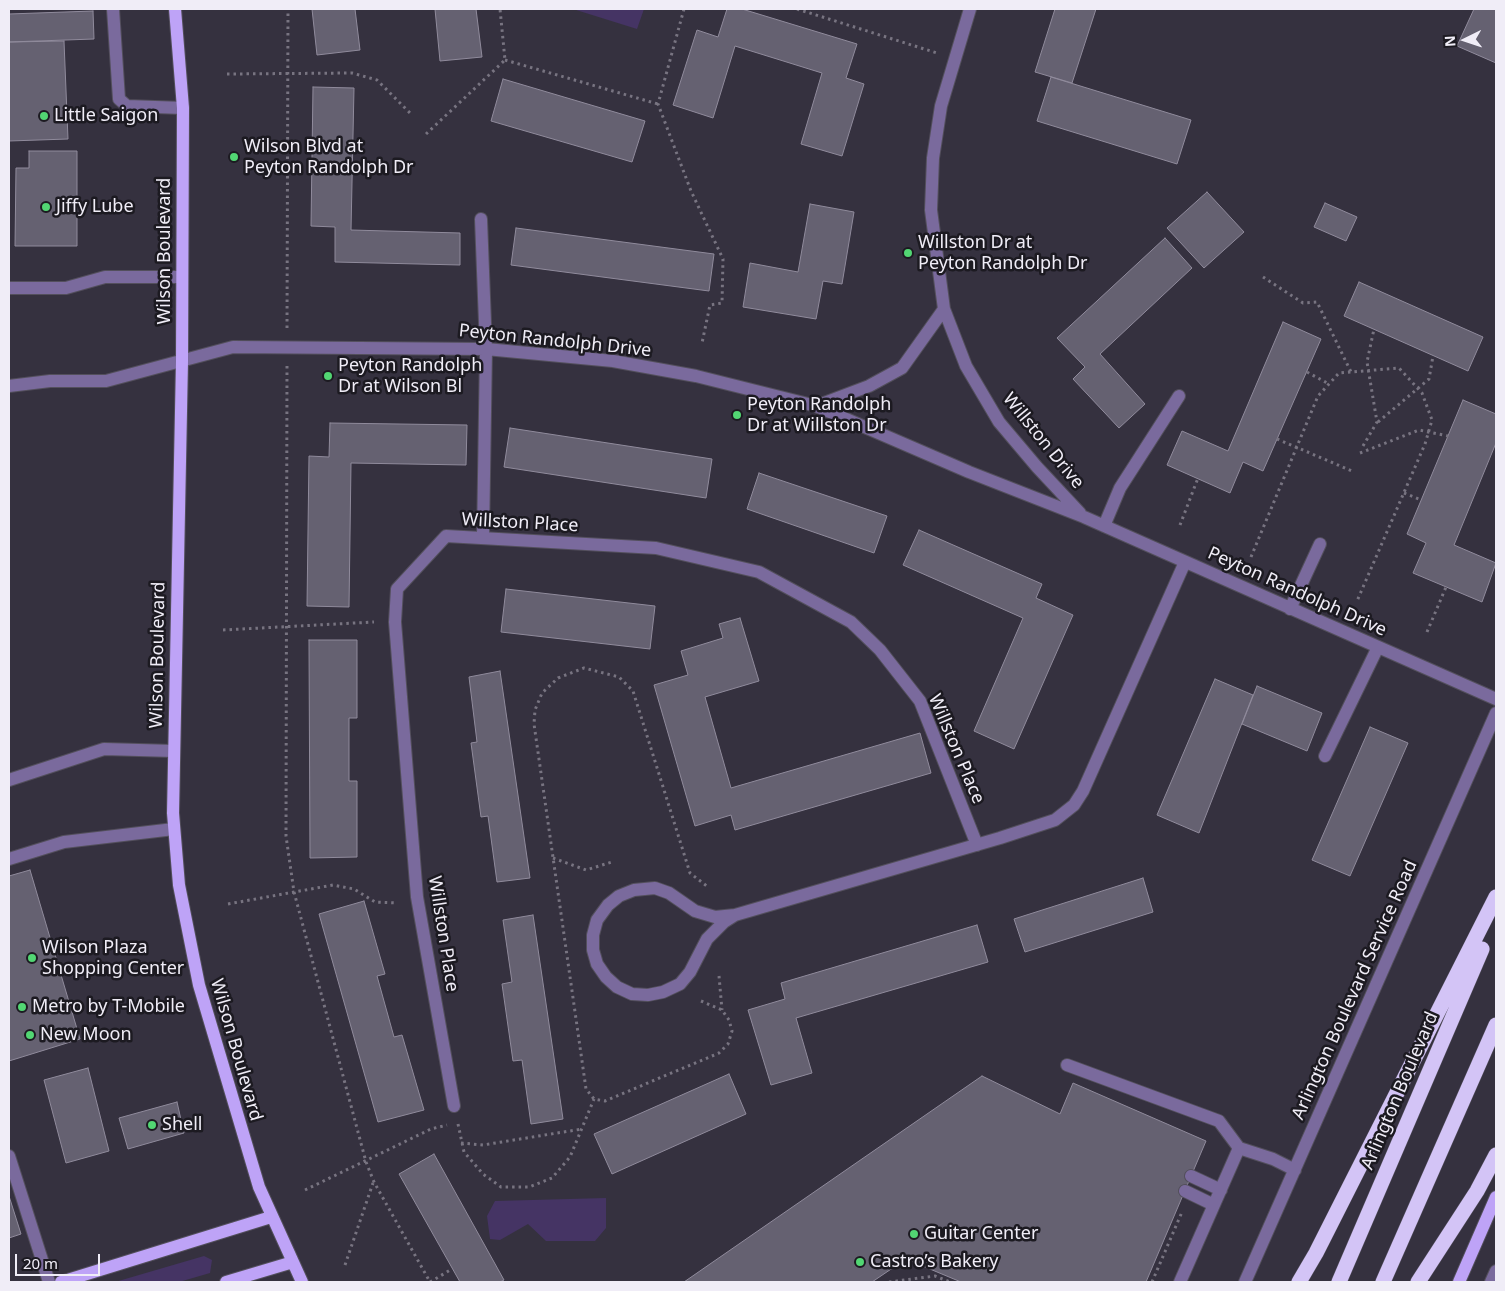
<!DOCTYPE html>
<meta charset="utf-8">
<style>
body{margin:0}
#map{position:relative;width:1505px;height:1291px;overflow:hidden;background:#35313f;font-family:"Noto Sans",sans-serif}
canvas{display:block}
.frame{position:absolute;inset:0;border:10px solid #f0edf7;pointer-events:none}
.north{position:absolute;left:1440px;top:15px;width:50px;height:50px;-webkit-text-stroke:4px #1c1a21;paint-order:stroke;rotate:266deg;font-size:14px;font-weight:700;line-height:20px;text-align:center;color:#f0edf7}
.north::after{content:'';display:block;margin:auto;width:18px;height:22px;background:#f0edf7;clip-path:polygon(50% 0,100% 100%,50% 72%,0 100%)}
.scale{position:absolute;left:15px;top:1254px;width:85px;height:22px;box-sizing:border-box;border:2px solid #f0edf7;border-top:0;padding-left:6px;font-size:15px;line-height:18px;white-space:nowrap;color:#f0edf7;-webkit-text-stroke:4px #1c1a21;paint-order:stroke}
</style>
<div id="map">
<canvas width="1505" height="1291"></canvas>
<div class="frame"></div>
<div class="north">N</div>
<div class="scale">20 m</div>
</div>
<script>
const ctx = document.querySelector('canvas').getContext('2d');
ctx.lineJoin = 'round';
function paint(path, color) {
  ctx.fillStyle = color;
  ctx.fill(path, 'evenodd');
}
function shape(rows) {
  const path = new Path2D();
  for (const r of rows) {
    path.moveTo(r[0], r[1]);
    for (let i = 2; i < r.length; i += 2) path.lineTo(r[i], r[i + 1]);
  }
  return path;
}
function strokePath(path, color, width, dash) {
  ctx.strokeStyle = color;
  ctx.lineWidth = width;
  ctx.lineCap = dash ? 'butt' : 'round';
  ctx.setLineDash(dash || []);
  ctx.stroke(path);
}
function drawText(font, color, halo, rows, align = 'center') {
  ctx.font = font + ' "Noto Sans",sans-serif';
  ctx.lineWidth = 5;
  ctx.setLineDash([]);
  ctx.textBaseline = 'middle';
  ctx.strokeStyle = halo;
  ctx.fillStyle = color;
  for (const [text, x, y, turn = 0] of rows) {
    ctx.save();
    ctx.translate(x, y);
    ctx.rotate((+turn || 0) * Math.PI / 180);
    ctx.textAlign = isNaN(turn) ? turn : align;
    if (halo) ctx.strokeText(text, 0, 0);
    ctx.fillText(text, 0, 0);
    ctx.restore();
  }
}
const green = shape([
 [573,9,644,9,637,29],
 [606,1198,606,1228,595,1241,546,1241,528,1224,500,1240,490,1239,487,1216,495,1201],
 [204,1256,212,1260,210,1273,179,1282,115,1282]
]);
const building = shape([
 [312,9,355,9,360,50,317,55,312,9],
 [435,9,476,9,482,57,440,61,435,9],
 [727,9,742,9,857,44,846,78,864,84,842,156,801,144,822,73,735,46,713,118,673,105,697,30,718,37,727,9],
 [1055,9,1096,9,1072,83,1035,72,1055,9],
 [1474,9,1496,9,1496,63,1457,46,1474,9],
 [93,11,94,39,9,42,9,14,93,11],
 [64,41,68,139,9,141,9,42,64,41],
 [1051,77,1191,120,1177,164,1037,121,1051,77],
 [503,79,645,121,632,162,491,121,503,79],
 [313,87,354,88,351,230,460,233,460,265,335,262,335,227,311,226,313,87],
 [29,151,77,151,77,246,15,246,16,168,29,168,29,151],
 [1207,192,1244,232,1204,268,1167,228,1207,192],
 [1325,203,1357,217,1346,241,1314,227,1325,203],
 [810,204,854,212,842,284,823,281,816,319,743,307,750,263,798,272,810,204],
 [516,228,714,254,709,291,511,265,516,228],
 [1165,238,1192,268,1100,354,1145,404,1119,428,1073,379,1085,367,1057,338,1165,238],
 [1359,282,1483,337,1468,371,1344,316,1359,282],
 [1283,322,1321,339,1263,471,1243,462,1230,493,1167,465,1182,431,1228,451,1283,322],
 [1463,400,1496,414,1496,443,1454,545,1496,563,1482,602,1413,573,1426,543,1407,534,1463,400],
 [330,423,467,425,466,465,351,463,349,607,307,606,309,456,329,457,330,423],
 [510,428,712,459,706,498,504,467,510,428],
 [759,473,887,516,874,553,747,509,759,473],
 [919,530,1042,584,1036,598,1073,615,1014,749,974,731,1023,618,903,565,919,530],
 [506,589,655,606,650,649,501,632,506,589],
 [740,618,759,681,705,697,731,788,920,733,931,773,735,830,731,815,695,826,654,685,688,675,681,651,723,638,719,624,740,618],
 [309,640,357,640,357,718,349,718,349,781,357,781,357,857,310,858,309,640],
 [500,671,530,878,497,882,488,816,481,817,471,743,477,742,469,677,500,671],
 [1215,679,1253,695,1199,833,1157,815,1215,679],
 [1257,686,1322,713,1307,751,1242,724,1257,686],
 [1370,727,1408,743,1350,876,1312,860,1370,727],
 [30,870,80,1039,9,1061,9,876,30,870],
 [1143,878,1153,912,1025,952,1014,919,1143,878],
 [364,901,385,974,377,976,394,1037,402,1035,424,1110,378,1122,319,914,364,901],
 [533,915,563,1119,531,1124,522,1060,513,1061,502,984,512,982,503,920,533,915],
 [977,925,988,962,796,1018,812,1073,771,1085,748,1010,785,999,781,983,977,925],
 [88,1068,109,1151,66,1163,44,1080,88,1068],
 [729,1074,746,1114,612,1174,594,1134,729,1074],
 [982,1076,1060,1114,1073,1083,1206,1141,1146,1282,961,1282,906,1259,872,1282,684,1282,982,1076],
 [177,1102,184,1133,128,1149,119,1118,177,1102],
 [434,1154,504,1280,500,1282,460,1282,399,1174,434,1154],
 [9,1196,21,1234,9,1238,9,1196]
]);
const path = shape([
 [684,9,658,104,691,191,723,259,722,303,710,305,702,343],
 [797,9,937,53],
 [505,60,658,104],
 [227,74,352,73,377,80,410,113],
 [426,134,505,60,500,9],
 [1263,277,1303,303,1317,302,1351,372],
 [287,328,288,9],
 [287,366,286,836,294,892,366,1162,374,1182,430,1282],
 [1307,372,1329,384],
 [1378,422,1429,379,1433,356],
 [1277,439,1352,471],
 [1363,446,1377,422,1367,362,1374,329],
 [1360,453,1419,430,1448,436],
 [1404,493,1421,500],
 [1180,525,1198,478],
 [1251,557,1318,396,1339,373,1399,368,1422,393,1432,420,1425,444,1357,601],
 [223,630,374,622],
 [1427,632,1446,587],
 [553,858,586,870,612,862],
 [228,904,333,885,354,889,375,902,397,903],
 [719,976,722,1010],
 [701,1001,722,1010,729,1020,732,1031,728,1044,719,1053,605,1101,594,1099,586,1089,534,724,535,710,542,693,558,678,584,668,619,677,633,691,690,873,708,887],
 [458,1124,464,1152,483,1174,501,1187,529,1187,552,1178,570,1157,594,1099],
 [461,1143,483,1145,582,1129],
 [305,1190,431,1129,447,1125],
 [345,1265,373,1183],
 [430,1282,452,1269],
 [889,1282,935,1276,950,1282],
 [1152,1282,1182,1212]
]);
const minor = shape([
 [113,9,119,99,127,106,183,108],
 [970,9,941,106,933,158,931,210,944,309,966,366,999,422,1037,467,1080,513],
 [481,219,486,349,483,538],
 [9,288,66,288,105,277,182,277],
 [9,386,50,381,106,381,233,347,486,349,613,361,696,376,816,406,969,472,1084,517,1496,699],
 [816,406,869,386,902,368,944,309],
 [1104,526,1120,488,1179,396],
 [1290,609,1320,544],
 [1325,756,1378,647],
 [9,780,104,749,174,751],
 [9,859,64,842,174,829],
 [735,915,715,917,695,911,669,893,655,888,634,890,619,896,608,905,597,920,593,935,593,950,597,964,606,977,617,987,632,994,648,995,663,992,680,984,690,972,707,939,724,922,735,915,1000,838,1055,820,1074,805,1083,791,1185,562],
 [1067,1065,1219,1121,1239,1148,1273,1159,1295,1170],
 [454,1106,417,897,395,622,397,589,446,536,656,548,759,572,851,622,880,650,920,701,977,845],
 [9,1156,49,1282],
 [1191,1176,1221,1190],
 [1185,1191,1214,1205],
 [1180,1282,1239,1148],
 [1245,1282,1496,713],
 [1491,1282,1496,1271]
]);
const major = shape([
 [175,9,183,108,182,361,173,813,179,885,199,985,259,1187,302,1282],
 [61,1282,271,1217],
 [226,1282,293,1262],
 [1459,1282,1496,1197]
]);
const highway = shape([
 [1299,1282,1316,1253,1496,897],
 [1339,1282,1482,949],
 [1383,1282,1496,1025],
 [1418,1282,1477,1191,1496,1155]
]);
const markers = [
 [44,116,5,"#52d673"],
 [234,157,5,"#52d673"],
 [46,207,5,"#52d673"],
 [908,253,5,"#52d673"],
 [328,376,5,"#52d673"],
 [737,415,5,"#52d673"],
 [32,958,5,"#52d673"],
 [22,1007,5,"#52d673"],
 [30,1035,5,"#52d673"],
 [152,1125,5,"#52d673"],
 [914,1234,5,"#52d673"],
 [860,1262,5,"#52d673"]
];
const poiNames = [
 ["Little Saigon",54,116],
 ["Wilson Blvd at",244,147],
 ["Peyton Randolph Dr",244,168],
 ["Jiffy Lube",56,207],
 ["Willston Dr at",918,243],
 ["Peyton Randolph Dr",918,264],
 ["Peyton Randolph",338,366],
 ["Dr at Wilson Bl",338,387],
 ["Peyton Randolph",747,405],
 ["Dr at Willston Dr",747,426],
 ["Wilson Plaza",42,948],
 ["Shopping Center",42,969],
 ["Metro by T-Mobile",32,1007],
 ["New Moon",40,1035],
 ["Shell",162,1125],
 ["Guitar Center",924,1234],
 ["Castro’s Bakery",870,1262]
];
const streetNames = [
 ["Wilson Boulevard",165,251,-90],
 ["Peyton Randolph Drive",555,341,6],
 ["Willston Drive",1043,441,51],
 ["Willston Place",520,523,3],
 ["Peyton Randolph Drive",1297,592,24],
 ["Wilson Boulevard",158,655,-89],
 ["Willston Place",956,749,67],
 ["Willston Place",443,934,81],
 ["Arlington Boulevard Service Road",1355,990,-66],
 ["Wilson Boulevard",236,1050,74],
 ["Arlington Boulevard",1400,1091,-67]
];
paint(green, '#453464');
paint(building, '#656171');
strokePath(building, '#908b9c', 1);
strokePath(minor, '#534f5c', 14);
strokePath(major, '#534f5c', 14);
strokePath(highway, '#534f5c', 16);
strokePath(path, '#787481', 3, [2.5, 4]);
strokePath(minor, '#7a6a9d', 12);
strokePath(major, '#bea3f7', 12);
strokePath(highway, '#d3c4f6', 15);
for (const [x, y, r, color] of markers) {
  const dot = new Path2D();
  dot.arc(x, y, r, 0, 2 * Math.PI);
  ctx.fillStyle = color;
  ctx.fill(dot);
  strokePath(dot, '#1c1a21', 2);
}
drawText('18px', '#f0edf7', '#1c1a21', poiNames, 'left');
drawText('18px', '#f0edf7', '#1c1a21', streetNames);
</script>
